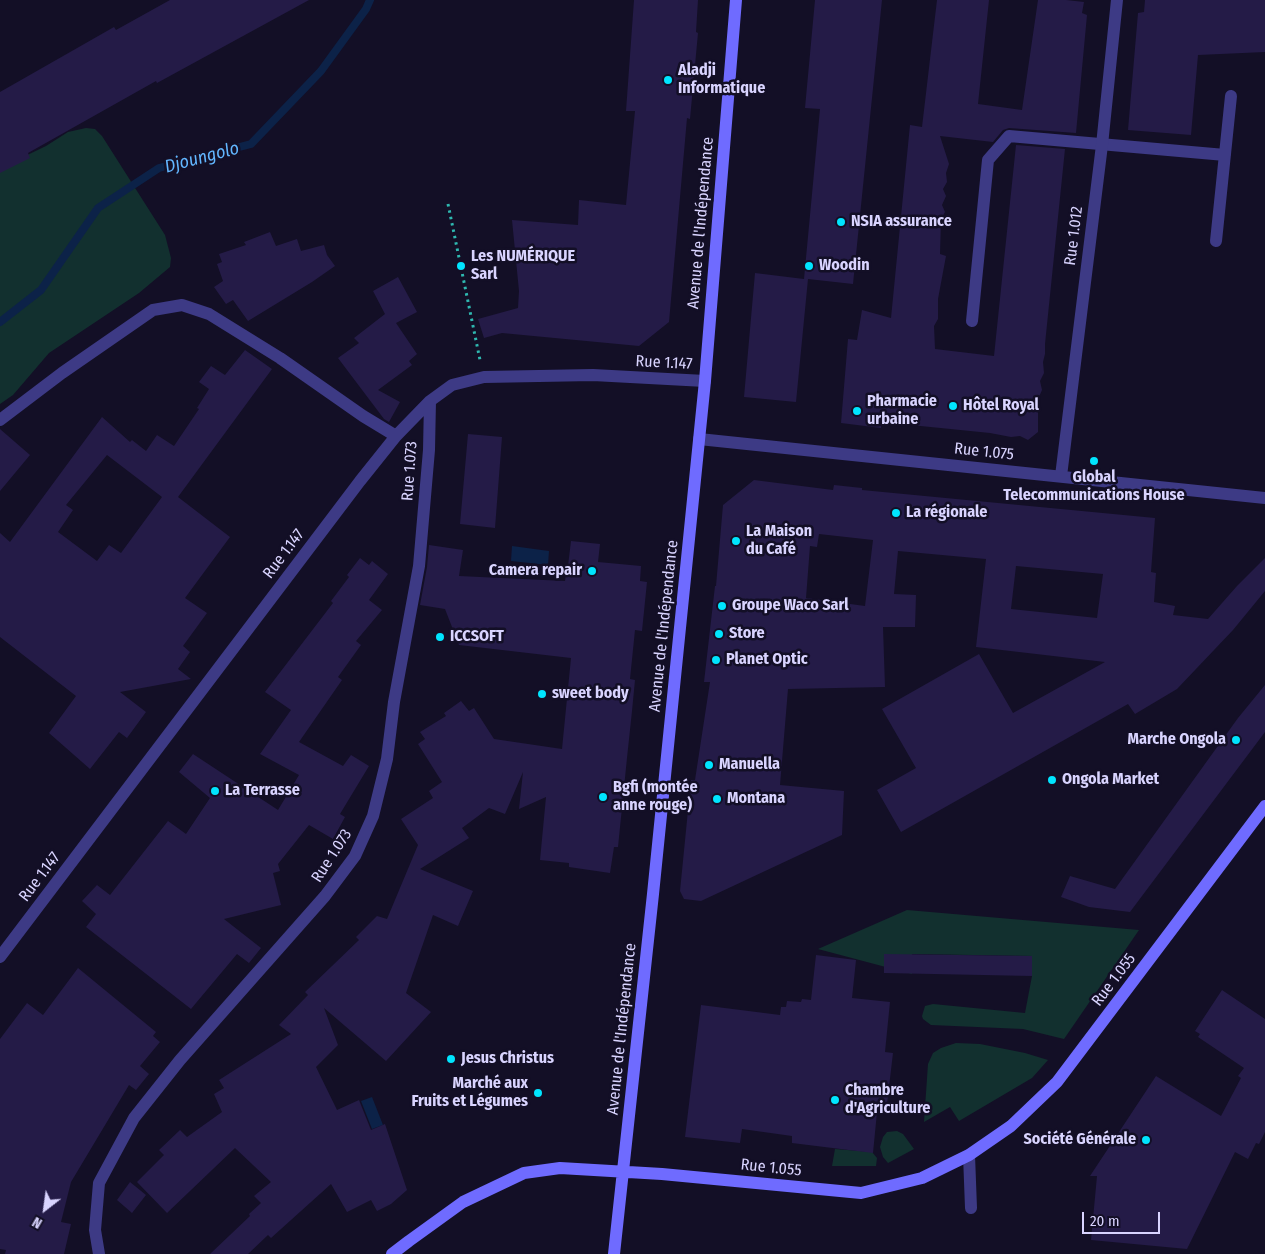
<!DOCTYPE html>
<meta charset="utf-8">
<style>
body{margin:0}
#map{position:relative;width:1265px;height:1254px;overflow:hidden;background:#130f26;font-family:"Fira Sans Condensed",sans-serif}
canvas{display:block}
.north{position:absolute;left:20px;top:1184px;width:50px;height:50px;-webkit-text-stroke:4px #130f26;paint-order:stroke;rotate:210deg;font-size:14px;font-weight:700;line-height:20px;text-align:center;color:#d9d4ff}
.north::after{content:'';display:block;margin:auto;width:18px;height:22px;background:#d9d4ff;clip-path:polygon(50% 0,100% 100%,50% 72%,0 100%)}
.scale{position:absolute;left:1082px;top:1212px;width:78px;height:22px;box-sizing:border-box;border:2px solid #d9d4ff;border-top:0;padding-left:6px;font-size:15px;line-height:18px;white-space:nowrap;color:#d9d4ff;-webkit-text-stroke:4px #130f26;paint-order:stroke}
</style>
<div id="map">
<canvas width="1265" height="1254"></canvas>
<div class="north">N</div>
<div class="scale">20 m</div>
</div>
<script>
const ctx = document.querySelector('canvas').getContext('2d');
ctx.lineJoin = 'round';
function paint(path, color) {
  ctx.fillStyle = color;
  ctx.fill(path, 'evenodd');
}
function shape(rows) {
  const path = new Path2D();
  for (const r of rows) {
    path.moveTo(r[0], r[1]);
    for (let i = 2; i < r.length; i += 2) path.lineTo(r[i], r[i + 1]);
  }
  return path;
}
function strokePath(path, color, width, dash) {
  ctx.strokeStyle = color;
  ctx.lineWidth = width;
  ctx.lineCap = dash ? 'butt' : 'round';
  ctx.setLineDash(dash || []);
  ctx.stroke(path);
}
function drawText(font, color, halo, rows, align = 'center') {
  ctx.font = font + ' "Fira Sans Condensed",sans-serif';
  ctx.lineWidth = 5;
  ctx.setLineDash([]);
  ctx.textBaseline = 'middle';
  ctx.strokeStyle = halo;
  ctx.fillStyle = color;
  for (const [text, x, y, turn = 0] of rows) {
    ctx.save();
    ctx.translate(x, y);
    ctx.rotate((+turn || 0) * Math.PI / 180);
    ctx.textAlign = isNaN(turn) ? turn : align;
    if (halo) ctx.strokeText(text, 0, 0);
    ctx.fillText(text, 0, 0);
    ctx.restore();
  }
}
const green = shape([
 [86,128,95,129,102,136,165,235,171,258,170,267,139,293,49,353,13,395,0,404,0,165,15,161,46,146,68,132],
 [907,910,1139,930,1064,1039,1023,1029,931,1025,923,1019,922,1016,925,1006,933,1004,1025,1013,1032,976,1032,956,912,954,912,974,818,949],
 [956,1043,980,1044,1025,1053,1048,1060,1032,1078,959,1121,950,1107,924,1122,928,1064,933,1053,941,1048],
 [897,1131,903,1134,914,1149,888,1163,883,1157,880,1147,883,1137,887,1132],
 [835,1149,872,1152,877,1158,876,1166,832,1166]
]);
const water = shape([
 [512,546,549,551,548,565,511,561],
 [372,1097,383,1125,372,1129,361,1101]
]);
const stream = shape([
 [0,322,41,290,98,208,159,168,251,144,321,71,366,9,370,0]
]);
const building = shape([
 [170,0,309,0,157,83,156,81,28,153,30,158,0,173,0,92,114,27,116,30],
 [634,0,698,0,696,32,698,33,690,119,687,118,669,322,639,346,502,333,484,338,478,319,518,308,519,291,512,220,578,225,579,200,626,205,635,111,626,111],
 [815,0,882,0,853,284,808,279,796,402,744,397,755,273,804,279,820,109,805,108],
 [937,0,989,0,978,104,1022,110,1038,0,1066,0,1084,2,1082,13,1087,15,1076,133,1009,128,1003,130,993,142,940,136,949,164,946,173,947,182,943,189,946,196,942,205,945,212,941,219,940,254,946,256,938,299,938,319,934,326,935,349,994,356,1016,145,1065,149,1045,344,1045,354,1043,362,1044,373,1040,381,1042,390,1038,399,1038,432,1028,440,1020,436,1011,437,990,433,881,422,881,428,841,423,848,339,857,340,862,310,891,318,910,125,922,127],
 [1145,0,1265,0,1265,52,1198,55,1191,135,1128,130,1138,13,1144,12],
 [270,232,276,246,297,239,301,251,324,245,327,255,335,266,312,282,248,321,233,300,226,304,214,287,223,281,217,264,222,262,219,254,246,245,244,242],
 [398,277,417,312,396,323,417,354,409,361,412,365,378,390,400,402,389,422,384,419,338,358,359,343,354,338,385,314,373,291],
 [245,350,272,369,178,497,230,537,185,598,207,613,183,646,190,652,178,669,191,679,120,692,146,712,127,738,119,732,90,769,49,733,76,696,0,637,0,533,10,542,102,417,130,442,132,440,146,451,157,435,174,446,199,409,197,408,209,389,199,382,211,366,225,375],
 [107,455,162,497,121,553,109,545,97,561,58,532,73,510,66,505],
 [0,429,30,455,0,491],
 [468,434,502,437,495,528,460,524],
 [754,480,833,490,834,485,862,488,862,490,1155,518,1151,572,1156,573,1154,602,1175,606,1173,615,1208,619,1237,586,1265,558,1265,591,1233,630,1177,689,1135,714,1128,704,901,832,877,790,916,768,882,709,979,654,1013,713,1105,662,976,647,986,559,898,551,894,594,916,595,915,627,883,627,885,687,788,689,780,785,844,791,842,835,701,901,684,899,680,891,691,780,695,780,710,682,704,682,715,586,716,586,723,505],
 [819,534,873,540,865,606,806,598,810,546,817,547],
 [1016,566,1103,574,1097,618,1011,609],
 [571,541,600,544,598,562,641,566,640,581,647,582,642,631,635,630,630,679,635,680,632,711,627,758,618,847,614,847,610,873,569,867,569,863,540,860,546,797,519,809,523,772,505,814,489,808,462,828,469,838,420,869,473,891,458,926,433,915,406,993,431,1012,386,1061,324,1008,338,1045,316,1067,337,1110,359,1100,371,1130,385,1124,407,1190,391,1204,377,1211,371,1200,347,1212,331,1184,271,1238,268,1235,248,1254,210,1254,250,1216,249,1214,261,1203,254,1196,271,1182,235,1148,167,1213,137,1182,164,1155,159,1150,180,1130,187,1137,222,1112,214,1094,224,1088,219,1080,291,1034,279,1025,308,995,305,992,359,940,356,937,377,916,387,919,418,845,401,819,433,798,429,791,442,782,418,744,425,739,420,732,446,716,444,713,461,701,469,711,474,708,494,739,562,749,571,658,459,645,445,609,420,605,427,567,429,545,463,550,459,576,565,581,566,574,567,574],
 [360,558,369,565,372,561,388,574,369,600,382,610,356,641,361,645,338,677,342,680,299,742,343,766,351,755,369,766,340,814,345,817,333,839,309,825,278,864,280,871,273,873,281,905,224,919,261,948,249,963,237,954,191,1009,86,927,96,914,82,901,97,885,110,895,168,821,186,834,210,798,179,772,193,754,278,810,299,775,260,754,291,710,265,692,333,603,331,601,349,577,347,575],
 [1265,685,1265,732,1130,912,1089,907,1061,897,1070,876,1115,889,1238,718],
 [884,954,1032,956,1032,976,884,973],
 [816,955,856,960,852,998,890,1002,885,1052,893,1053,887,1104,878,1102,873,1153,792,1143,792,1136,742,1129,740,1143,685,1137,701,1005,780,1015,781,1007,786,1007,787,1001,801,1002,802,999,811,1000],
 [78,968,156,1032,153,1036,160,1042,140,1066,149,1074,136,1090,129,1085,71,1182,61,1222,71,1224,64,1254,5,1254,6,1250,0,1249,0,1039,27,1003,43,1015],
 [1222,990,1265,1019,1265,1132,1259,1144,1256,1143,1248,1159,1235,1152,1187,1249,1091,1240,1097,1176,1090,1176,1156,1076,1221,1116,1241,1078,1238,1076,1244,1068,1198,1037,1200,1034,1195,1031],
 [130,1182,146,1195,132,1213,117,1200]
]);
const path = shape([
 [448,204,480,360]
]);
const lane = shape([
 [1216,241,1231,96],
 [972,321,988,160,1009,136,1225,155]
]);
const street = shape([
 [0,420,62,373,153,310,182,305,209,314,280,358,363,416,396,436],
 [699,439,1265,498],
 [1061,476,1102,145,1117,0],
 [0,957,360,481,396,436,430,401,452,385,484,377,593,375,705,381],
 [969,1155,971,1208],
 [99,1254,95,1230,99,1183,134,1118,180,1060,325,896,355,856,373,816,387,759,394,702,419,566,429,450,430,401]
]);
const secondary = shape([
 [392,1254,409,1241,463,1202,524,1173,560,1168,662,1174,861,1193,922,1178,969,1155,1011,1126,1057,1082,1265,806],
 [614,1254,653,894,705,381,736,0]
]);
const markers = [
 [668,80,5,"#00e5ff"],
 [841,222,5,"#00e5ff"],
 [461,266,5,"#00e5ff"],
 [809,266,5,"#00e5ff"],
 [953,406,5,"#00e5ff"],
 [857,411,5,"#00e5ff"],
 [1094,461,5,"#00e5ff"],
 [896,513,5,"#00e5ff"],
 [736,541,5,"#00e5ff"],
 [592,571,5,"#00e5ff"],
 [722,606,5,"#00e5ff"],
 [719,634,5,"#00e5ff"],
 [440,637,5,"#00e5ff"],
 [716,660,5,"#00e5ff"],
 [542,694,5,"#00e5ff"],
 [1236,740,5,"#00e5ff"],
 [709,765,5,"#00e5ff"],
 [1052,780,5,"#00e5ff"],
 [215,791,5,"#00e5ff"],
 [603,797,5,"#00e5ff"],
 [717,799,5,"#00e5ff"],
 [451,1059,5,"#00e5ff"],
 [538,1093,5,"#00e5ff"],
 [835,1100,5,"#00e5ff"],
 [1146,1140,5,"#00e5ff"]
];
const poiNames = [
 ["Aladji",678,71],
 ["Informatique",678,89],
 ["NSIA assurance",851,222],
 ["Les NUMÉRIQUE",471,257],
 ["Sarl",471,275],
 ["Woodin",819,266],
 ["Pharmacie",867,402],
 ["urbaine",867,420],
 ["Hôtel Royal",963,406],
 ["Global",1094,478,"center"],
 ["Telecommunications House",1094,496,"center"],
 ["La régionale",906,513],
 ["La Maison",746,532],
 ["du Café",746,550],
 ["Camera repair",582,571,"right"],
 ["Groupe Waco Sarl",732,606],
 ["Store",729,634],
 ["ICCSOFT",450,637],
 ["Planet Optic",726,660],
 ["sweet body",552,694],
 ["Marche Ongola",1226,740,"right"],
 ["Manuella",719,765],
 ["Ongola Market",1062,780],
 ["Bgfi (montée",613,788],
 ["anne rouge)",613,806],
 ["La Terrasse",225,791],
 ["Montana",727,799],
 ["Jesus Christus",461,1059],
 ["Marché aux",528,1084,"right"],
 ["Fruits et Légumes",528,1102,"right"],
 ["Chambre",845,1091],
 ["d'Agriculture",845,1109],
 ["Société Générale",1136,1140,"right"]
];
const streetNames = [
 ["Avenue de l'Indépendance",701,223,-85],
 ["Rue 1.012",1074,236,-83],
 ["Rue 1.147",664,363,3],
 ["Rue 1.075",984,452,6],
 ["Rue 1.073",410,471,-86],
 ["Rue 1.147",284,554,-53],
 ["Avenue de l'Indépendance",664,626,-84],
 ["Rue 1.073",332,856,-57],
 ["Rue 1.147",40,877,-53],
 ["Rue 1.055",1114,980,-53],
 ["Avenue de l'Indépendance",622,1029,-84],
 ["Rue 1.055",771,1168,6]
];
const waterNames = [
 ["Djoungolo",202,158,-15]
];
paint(green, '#12302f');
paint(water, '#0c2248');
strokePath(stream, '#0c2248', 8);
paint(building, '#241b47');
strokePath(path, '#2fb8b0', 3, [2.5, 4]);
strokePath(lane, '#3d3a85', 12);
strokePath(street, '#3d3a85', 12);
strokePath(secondary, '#6f6bff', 12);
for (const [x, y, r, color] of markers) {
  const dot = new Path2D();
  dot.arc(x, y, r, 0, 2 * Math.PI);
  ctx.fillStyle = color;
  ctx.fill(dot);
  strokePath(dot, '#130f26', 2);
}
drawText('bold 16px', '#d9d4ff', '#130f26', poiNames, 'left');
drawText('16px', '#d9d4ff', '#130f26', streetNames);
drawText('italic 18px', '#62b6ff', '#130f26', waterNames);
</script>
